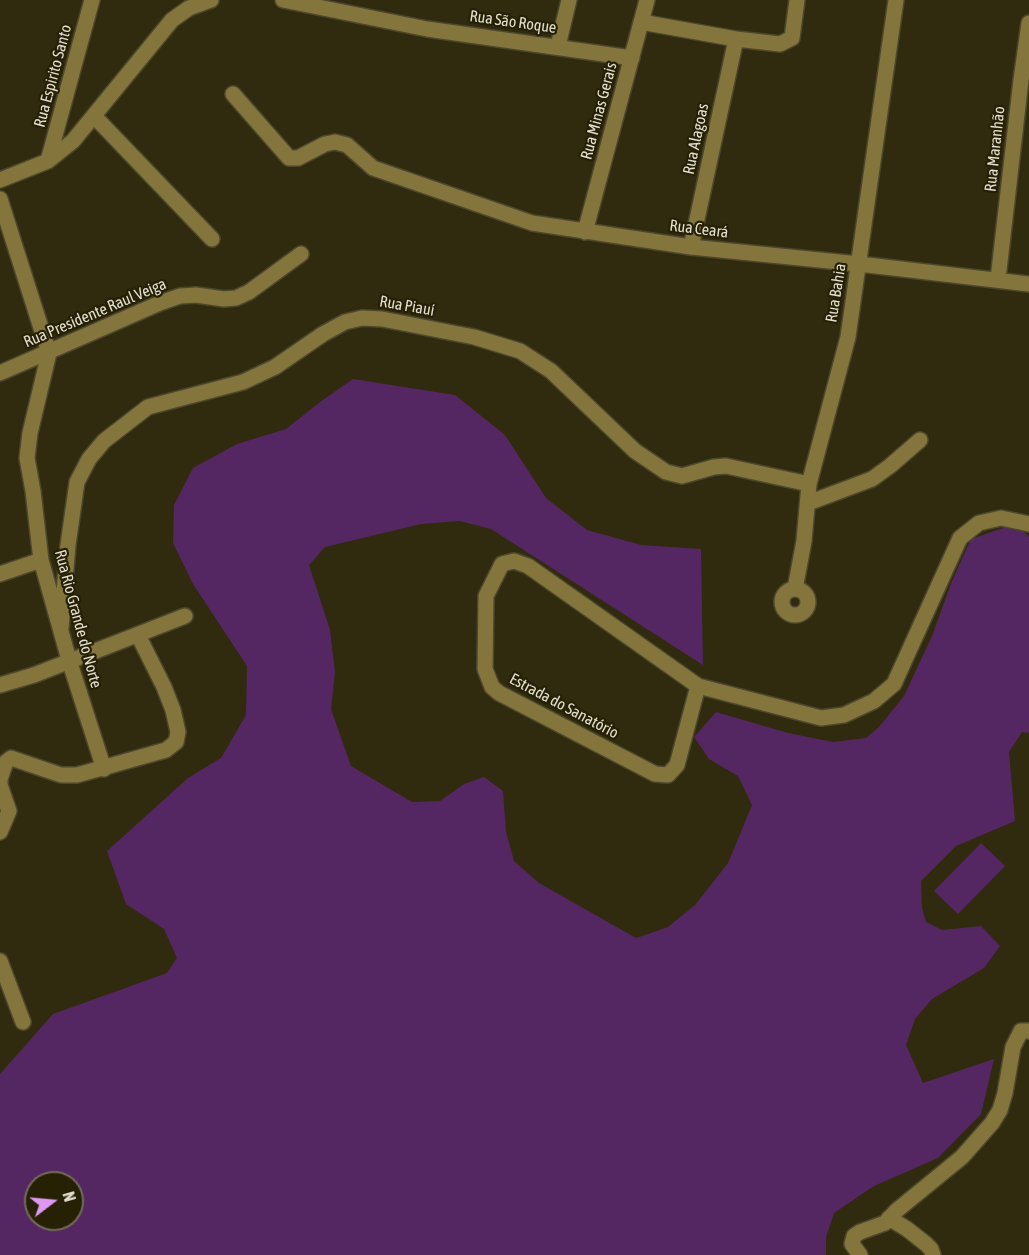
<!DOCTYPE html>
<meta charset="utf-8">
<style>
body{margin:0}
#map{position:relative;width:1029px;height:1255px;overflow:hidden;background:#302a0e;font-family:"Asap Condensed",sans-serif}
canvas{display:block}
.north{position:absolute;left:24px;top:1171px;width:60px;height:60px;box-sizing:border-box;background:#262005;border:2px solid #716c56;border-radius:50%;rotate:74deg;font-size:16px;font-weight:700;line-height:24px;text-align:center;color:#e2decf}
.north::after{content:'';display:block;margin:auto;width:21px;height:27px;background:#de98f2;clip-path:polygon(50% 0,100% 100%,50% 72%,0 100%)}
</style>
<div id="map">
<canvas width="1029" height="1255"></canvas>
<div class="north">N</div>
</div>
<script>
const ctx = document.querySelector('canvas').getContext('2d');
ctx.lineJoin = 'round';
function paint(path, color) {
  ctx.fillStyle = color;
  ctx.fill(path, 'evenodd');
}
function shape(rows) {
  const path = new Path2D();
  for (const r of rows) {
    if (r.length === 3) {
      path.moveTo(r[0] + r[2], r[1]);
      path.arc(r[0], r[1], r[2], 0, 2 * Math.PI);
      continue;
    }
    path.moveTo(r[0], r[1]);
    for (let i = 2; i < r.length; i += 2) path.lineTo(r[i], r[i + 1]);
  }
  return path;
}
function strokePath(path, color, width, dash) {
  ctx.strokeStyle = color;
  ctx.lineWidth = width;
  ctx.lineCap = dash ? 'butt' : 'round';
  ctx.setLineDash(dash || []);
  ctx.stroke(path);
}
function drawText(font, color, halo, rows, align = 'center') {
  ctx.font = font + ' "Asap Condensed",sans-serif';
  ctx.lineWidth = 4.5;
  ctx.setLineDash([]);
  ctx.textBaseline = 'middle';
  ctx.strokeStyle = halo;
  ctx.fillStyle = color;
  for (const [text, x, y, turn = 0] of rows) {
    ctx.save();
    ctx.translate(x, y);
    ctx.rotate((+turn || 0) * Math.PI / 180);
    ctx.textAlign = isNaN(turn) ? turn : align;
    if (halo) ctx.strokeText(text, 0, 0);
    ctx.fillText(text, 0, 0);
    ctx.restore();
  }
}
const green = shape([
 [353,379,455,395,505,435,546,498,587,530,641,545,701,549,703,665,491,529,460,521,421,524,325,547,309,565,330,630,335,672,331,709,351,766,412,802,440,801,464,784,484,777,503,791,506,832,514,861,539,883,636,938,668,927,695,905,728,863,752,805,738,776,709,759,694,737,716,712,788,733,833,742,866,738,879,727,904,696,932,636,952,581,971,539,1015,524,1029,537,1029,733,1022,732,1009,752,1015,821,956,846,921,881,922,908,926,922,942,930,981,926,1000,946,984,968,932,999,915,1019,906,1045,923,1083,994,1059,981,1114,938,1158,874,1186,834,1213,826,1237,826,1255,0,1255,0,1074,53,1014,167,973,177,958,164,929,126,904,107,851,188,778,221,758,246,715,247,666,193,584,173,543,174,505,193,468,237,444,286,429,320,402],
 [36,1183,72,1183,72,1219,36,1219],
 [981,843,1005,866,958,914,934,891]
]);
const minor = shape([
 [283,0,427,29,632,58],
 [641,22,736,39,780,44,792,38,797,0],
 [558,46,569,0],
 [233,94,289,158,298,158,325,144,335,142,347,145,373,168,532,223,691,247,859,264,1029,284],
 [94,116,212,239],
 [48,161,92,0],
 [0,180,48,161,73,141,172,20,189,8,211,0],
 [0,199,49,353,30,433,27,458,33,491,41,560,69,660,104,769],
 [585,232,647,0],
 [691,247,736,39],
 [998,279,1021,80,1029,23],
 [0,373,160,303,180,296,196,295,224,299,236,298,249,292,301,254],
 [808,503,872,479,890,466,920,440],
 [0,574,41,560],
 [795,602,13],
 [795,589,804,541,809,484,848,337,896,0],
 [61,628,68,545,77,482,89,459,104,441,148,407,243,382,275,367,323,334,345,322,362,318,382,319,474,337,520,351,551,371,635,451,666,472,682,476,714,467,726,466,809,484],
 [0,685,34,675,185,616],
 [698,686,677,765,668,775,655,774,499,693,492,687,485,669,486,596,502,564,514,561,528,566,698,686,821,718,844,715,874,701,894,684,960,538,979,523,1001,518,1029,524],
 [0,832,9,811,0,785,0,779,6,762,11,758,61,775,77,775,166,750,176,742,178,732,173,710,164,687,138,635],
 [0,961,23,1022],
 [889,1218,907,1229,926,1244,931,1249,933,1255],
 [860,1255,852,1244,854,1236,860,1232,885,1223,896,1211,962,1157,992,1123,1000,1110,1005,1093,1013,1047,1021,1031,1029,1031]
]);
const streetNames = [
 ["Rua São Roque",513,22,8],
 ["Rua Espirito Santo",53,76,-75],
 ["Rua Minas Gerais",599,111,-75],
 ["Rua Alagoas",696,139,-78],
 ["Rua Maranhão",995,149,-84],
 ["Rua Ceará",699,229,7],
 ["Rua Bahia",836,293,-81],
 ["Rua Piauí",407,306,10],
 ["Rua Presidente Raul Veiga",95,313,-23],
 ["Rua Rio Grande do Norte",78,619,75],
 ["Estrada do Sanatório",564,706,28]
];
paint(green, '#552762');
strokePath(minor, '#4c472d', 18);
strokePath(minor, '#83753b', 15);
drawText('16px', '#e2decf', '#262005', streetNames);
</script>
